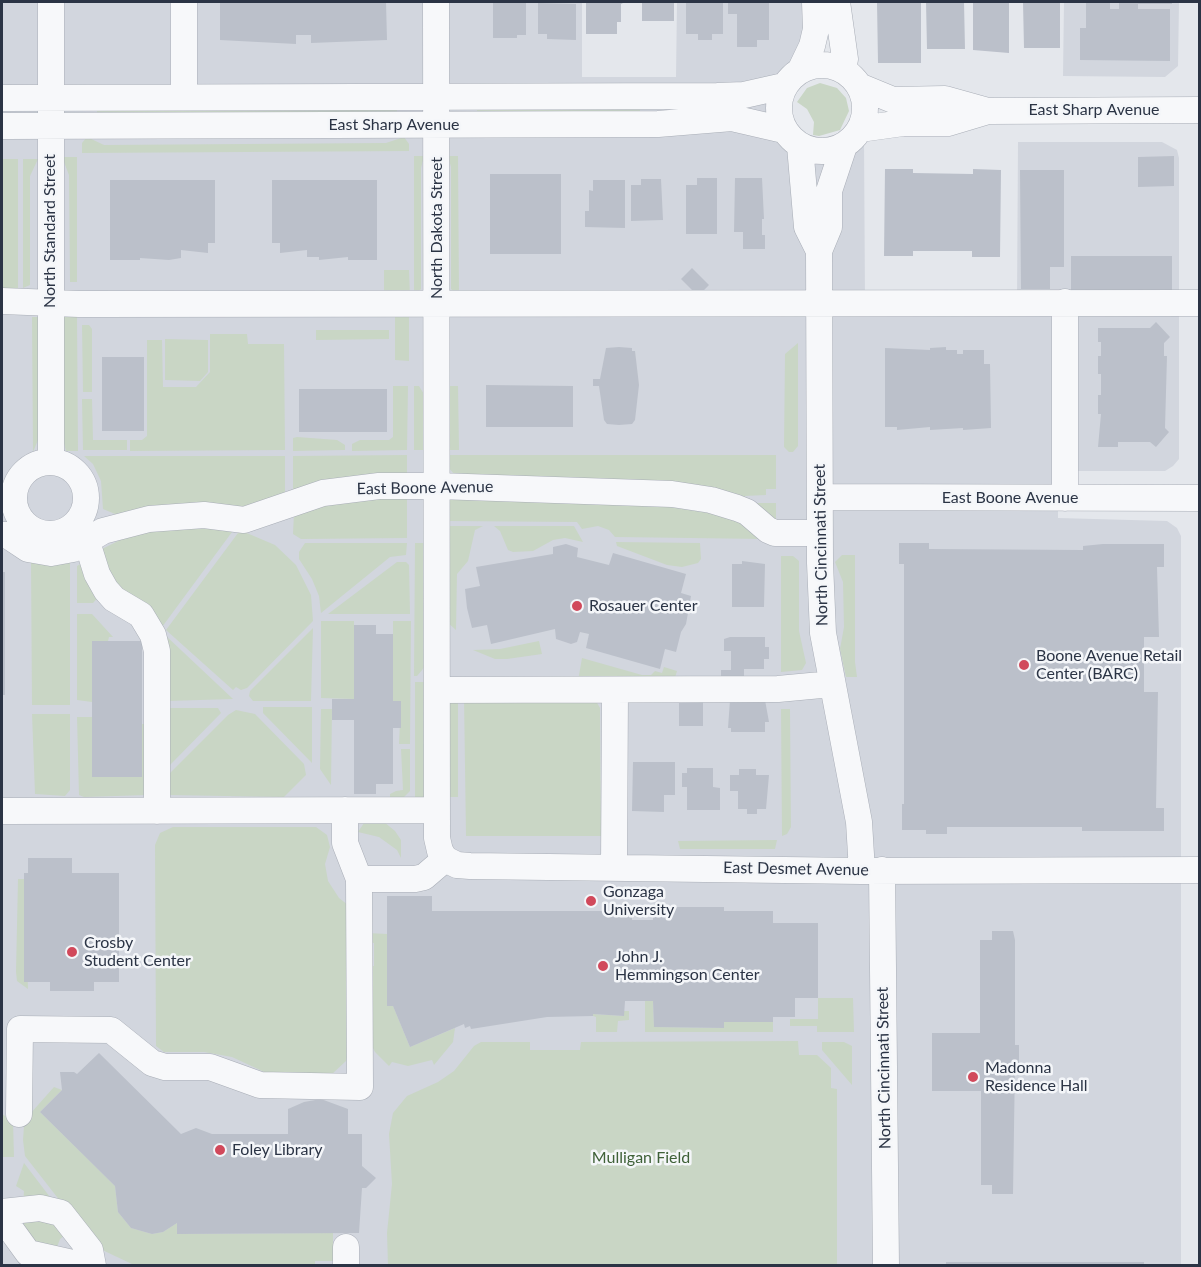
<!DOCTYPE html>
<style>
body{margin:0}
#map{position:relative;width:1201px;height:1267px;overflow:hidden;background:#e4e7ec;font-family:Lato,sans-serif}
canvas{display:block}
.frame{position:absolute;inset:0;border:3px solid #2b3445;pointer-events:none}
</style>
<div id="map">
<canvas width="1201" height="1267"></canvas>
<div class="frame"></div>
</div>
<script>
const ctx = document.querySelector('canvas').getContext('2d');
ctx.lineJoin = 'round';
function paint(path, color) {
  ctx.fillStyle = color;
  ctx.fill(path, 'evenodd');
}
function shape(rows) {
  const path = new Path2D();
  for (const r of rows) {
    if (r.length === 3) {
      path.moveTo(r[0] + r[2], r[1]);
      path.arc(r[0], r[1], r[2], 0, 2 * Math.PI);
      continue;
    }
    path.moveTo(r[0], r[1]);
    for (let i = 2; i < r.length; i += 2) path.lineTo(r[i], r[i + 1]);
  }
  return path;
}
function strokePath(path, color, width, dash) {
  ctx.strokeStyle = color;
  ctx.lineWidth = width;
  ctx.lineCap = dash ? 'butt' : 'round';
  ctx.setLineDash(dash || []);
  ctx.stroke(path);
}
function drawText(font, color, halo, rows, align = 'center') {
  ctx.font = font + ' Lato,sans-serif';
  ctx.lineWidth = 5;
  ctx.setLineDash([]);
  ctx.textBaseline = 'middle';
  ctx.strokeStyle = halo;
  ctx.fillStyle = color;
  for (const [text, x, y, turn = 0] of rows) {
    ctx.save();
    ctx.translate(x, y);
    ctx.rotate((+turn || 0) * Math.PI / 180);
    ctx.textAlign = isNaN(turn) ? turn : align;
    if (halo) ctx.strokeText(text, 0, 0);
    ctx.fillText(text, 0, 0);
    ctx.restore();
  }
}
const built = shape([
 [2,2,582,2,582,77,676,77,677,2,808,2,809,21,797,59,771,82,772,140,864,140,865,302,1017,302,1018,142,1162,142,1177,150,1179,158,1179,459,1173,466,1165,471,1058,471,1058,518,1167,521,1177,528,1181,536,1181,1265,2,1266],
 [1064,2,1179,2,1178,66,1165,77,1063,76]
]);
const green = shape([
 [820,83,837,88,846,98,849,111,840,130,819,136,813,135,814,122,807,109,797,102,807,88],
 [397,103,397,118,97,119,97,104],
 [477,103,640,103,640,117,477,117],
 [87,137,104,145,386,143,404,137,409,144,409,151,82,153,82,143],
 [414,156,424,156,421,168,421,289,414,296],
 [448,156,458,156,459,295,451,289,451,167],
 [62,157,77,157,77,282,70,282,69,175],
 [2,159,18,159,18,288,2,289],
 [23,159,38,159,30,176,30,285,23,288],
 [384,270,409,270,410,297,384,297],
 [395,311,409,311,409,361,395,360],
 [77,316,78,451,66,451,62,436,62,317],
 [32,317,38,317,38,440,33,452],
 [82,325,89,325,92,329,92,392,83,392],
 [316,330,389,330,389,339,316,340],
 [210,334,247,334,248,344,284,344,285,450,130,451,130,440,142,440,147,436,147,340,162,340,163,387,196,387,210,372],
 [165,339,208,340,208,372,200,381,165,380],
 [798,343,798,446,793,452,789,452,784,447,785,354],
 [393,386,408,386,407,450,352,451,352,444,360,440,389,440,393,437],
 [414,386,419,386,427,399,427,450,414,450],
 [446,386,458,386,459,450,446,450],
 [82,399,92,399,93,440,127,440,127,450,83,450],
 [297,437,337,440,345,445,345,450,293,451,293,438],
 [407,455,407,476,293,492,293,456],
 [446,455,776,455,776,489,766,489,766,495,744,496,755,503,776,503,776,523,455,475,447,466],
 [84,456,285,456,285,495,253,508,120,516,103,509,101,481,93,464],
 [407,495,407,538,301,539,293,534,294,513,329,502],
 [452,496,647,500,734,515,765,539,615,537,609,530,598,526,582,529,577,522,447,521,448,500],
 [179,525,231,528,232,532,162,627,119,593,98,551,130,535],
 [447,526,483,526,475,530,468,561,457,574,456,630,447,622],
 [494,526,574,526,583,542,565,538,553,540,533,551,513,552,508,550,500,531],
 [242,531,275,545,296,565,311,595,313,621,247,688,241,690,236,687,233,690,166,630,238,533],
 [616,542,700,543,701,559,698,563,682,567,667,565,617,546],
 [305,543,407,543,406,555,390,557,321,613,319,596,312,579,299,559,299,552],
 [415,543,428,543,428,663,417,676,414,676],
 [842,555,855,555,855,662,857,677,846,677,840,649,844,627,843,582,835,562],
 [781,556,793,556,799,561,799,631,806,663,802,670,781,672],
 [31,562,70,562,70,705,32,705],
 [397,562,406,562,409,565,410,614,328,614],
 [82,563,100,595,93,603,77,603,77,566],
 [77,614,92,614,113,637,109,637,108,641,92,642,92,702,77,700],
 [321,621,354,621,354,699,321,698],
 [393,621,411,621,410,744,399,744,401,702,393,701],
 [313,628,311,701,253,701,249,696,250,691],
 [165,635,233,699,167,701],
 [539,641,542,654,507,659,495,659,473,650,500,649],
 [582,658,642,675,651,675,655,671,662,673,664,667,677,671,674,681,578,681],
 [415,682,428,682,428,797,415,797],
 [464,697,596,701,600,708,601,836,466,836],
 [458,698,458,797,446,797,449,702],
 [263,707,312,707,312,763,263,713],
 [167,708,218,708,221,713,170,765],
 [321,709,332,709,331,785,320,769],
 [781,709,790,709,791,827,787,834,782,836],
 [236,710,255,714,304,764,306,775,284,797,167,795,166,777,228,715],
 [32,714,70,714,70,790,65,796,35,794],
 [77,717,92,717,92,777,142,777,142,724,149,724,147,795,84,797,79,795],
 [401,749,410,749,410,791,404,797,390,797,390,794,396,791,403,790],
 [372,820,384,822,395,831,401,840,401,858,397,850,379,837,358,832,364,823],
 [173,827,316,827,327,835,330,847,325,864,328,881,339,898,348,905,349,1052,346,1061,332,1074,275,1077,232,1057,204,1052,164,1052,156,1046,155,845,160,833],
 [777,840,775,849,680,849,678,841],
 [18,879,24,879,28,989,17,981,16,972],
 [368,933,387,934,387,1006,393,1006,410,1047,455,1028,453,1042,434,1065,432,1060,408,1066,392,1062,389,1066,375,1052,370,1042,368,966,374,966,374,943,368,943],
 [818,998,853,998,854,1032,817,1032,817,1026,790,1026,790,1019,818,1019],
 [645,1001,653,1001,654,1027,724,1028,724,1022,773,1022,773,1032,645,1032],
 [624,1011,629,1011,629,1020,618,1021,617,1032,596,1032,596,1017,593,1016,593,1014,623,1016],
 [798,1041,799,1055,817,1055,831,1068,831,1088,837,1089,837,1265,388,1265,387,1233,392,1184,389,1134,393,1113,407,1096,438,1082,454,1071,474,1046,481,1042,530,1042,530,1050,580,1050,581,1042],
 [822,1042,844,1042,852,1046,852,1085,822,1050],
 [54,1087,62,1090,40,1112,115,1186,118,1212,131,1228,152,1234,163,1232,177,1223,178,1234,333,1233,333,1261,315,1261,315,1266,134,1265,96,1247,25,1156,23,1140,24,1126,30,1114],
 [2,1114,13,1121,14,1157,2,1157],
 [24,1163,53,1201,23,1205,24,1191,16,1186],
 [49,1214,56,1217,81,1247,80,1252,72,1249,70,1238,64,1236,60,1239,57,1247,37,1243,29,1236,24,1229,24,1221,32,1215]
]);
const building = shape([
 [220,2,386,2,387,40,311,43,311,35,296,35,296,44,220,40],
 [493,2,526,2,526,35,517,35,517,38,493,38],
 [586,2,625,2,621,4,621,22,617,22,617,34,586,34],
 [642,2,674,2,674,21,642,21],
 [686,2,723,2,723,34,712,34,712,40,698,40,698,34,686,34],
 [728,2,769,2,769,40,757,40,757,47,737,47,737,14,728,14],
 [877,2,921,2,921,63,878,63],
 [926,2,964,2,965,49,927,49],
 [973,2,1009,2,1009,53,973,50],
 [1023,2,1060,2,1060,48,1024,48],
 [1086,2,1110,2,1110,9,1119,9,1119,2,1172,2,1172,4,1138,4,1138,9,1170,9,1170,61,1080,60,1080,28,1086,28],
 [538,3,576,4,576,40,547,39,547,34,538,34],
 [1174,156,1174,186,1138,187,1138,157],
 [885,169,913,169,913,173,973,174,973,169,1001,170,1000,257,972,257,972,251,913,251,913,256,884,256],
 [1020,170,1064,170,1064,267,1050,267,1050,289,1021,289],
 [490,174,561,174,561,254,490,254],
 [697,178,717,178,717,234,686,234,686,185,697,185],
 [735,178,762,178,764,219,762,219,762,235,765,235,765,249,743,249,743,232,734,232],
 [641,179,661,179,663,220,631,221,631,185,641,185],
 [110,180,215,180,215,243,208,243,208,253,181,250,181,258,169,260,140,258,140,260,110,260],
 [272,180,377,180,377,260,348,260,348,257,319,260,319,257,307,257,307,250,280,253,280,243,272,243],
 [593,180,625,180,625,228,585,227,585,211,589,211,589,190,593,191],
 [1071,256,1172,256,1172,295,1071,295],
 [692,268,709,285,698,296,681,279],
 [1156,322,1170,337,1164,343,1164,356,1167,356,1165,428,1169,432,1156,447,1150,442,1118,442,1118,447,1098,447,1101,414,1098,414,1098,395,1101,395,1101,374,1098,374,1098,356,1101,356,1101,342,1098,342,1098,328,1150,328],
 [619,347,632,348,632,351,635,351,639,385,635,420,632,424,619,425,607,424,604,420,599,386,593,386,593,379,600,379,606,348],
 [946,347,946,350,957,350,957,354,963,354,963,350,984,350,984,364,990,364,991,428,963,430,963,428,930,430,930,427,897,430,897,427,885,427,885,348,930,350,930,348],
 [102,357,144,357,144,431,102,431],
 [486,385,573,386,573,427,486,427],
 [299,389,387,389,387,432,299,432],
 [899,543,929,543,929,549,1083,550,1083,546,1103,544,1164,544,1164,567,1157,567,1159,637,1144,637,1144,692,1158,692,1156,808,1164,808,1164,831,1082,831,1082,827,947,827,947,834,926,834,926,830,902,830,902,804,904,804,904,564,899,564],
 [566,544,578,548,577,557,609,565,613,553,686,574,681,593,691,596,686,624,681,632,676,652,665,649,660,669,586,648,589,634,580,632,577,642,571,644,556,639,555,629,491,644,487,625,472,628,467,608,465,589,480,586,476,567,553,554,553,547],
 [742,561,765,564,764,607,732,607,732,564,742,564],
 [2,572,5,572,5,695,2,695],
 [354,625,376,625,376,634,393,634,393,701,401,701,401,728,393,728,393,784,376,784,376,794,354,794,354,720,332,720,332,699,354,699],
 [730,637,765,637,765,647,769,647,769,659,764,659,764,669,744,669,744,683,721,683,721,670,731,670,731,651,724,651,724,639],
 [92,641,142,641,142,777,92,777],
 [730,700,765,700,769,722,765,722,765,732,731,732,731,728,728,728],
 [703,702,703,726,679,726,679,703],
 [633,762,675,762,675,795,664,795,664,812,632,811],
 [687,768,713,768,713,787,720,788,720,810,687,810,687,787,682,787,682,773,687,773],
 [739,769,756,769,756,775,769,775,766,809,757,809,757,814,747,814,747,809,738,809,738,791,730,791,730,775,739,775],
 [28,858,72,858,72,873,119,873,119,982,94,982,94,991,50,991,50,982,24,982,24,873,28,873],
 [387,896,432,896,432,911,632,911,632,920,653,920,653,907,724,907,724,911,773,911,773,923,818,923,818,998,795,998,795,1017,773,1017,773,1022,724,1022,724,1028,654,1027,653,1001,625,1001,624,1016,593,1014,593,1016,547,1017,471,1029,470,1026,465,1028,464,1024,410,1047,393,1006,387,1006],
 [992,931,1013,931,1015,940,1015,1045,1019,1045,1019,1063,1015,1063,1013,1194,992,1194,992,1185,981,1185,981,1091,932,1091,932,1033,980,1033,980,940,992,940],
 [99,1053,181,1134,196,1128,212,1134,288,1134,288,1109,304,1102,321,1099,348,1109,348,1134,362,1134,362,1166,376,1178,366,1188,362,1188,359,1233,177,1234,177,1223,163,1232,152,1234,131,1228,118,1212,115,1186,40,1112,62,1090,60,1072,74,1072,77,1074],
 [946,1262,1144,1262,1144,1266,946,1266]
]);
const minor = shape([
 [436,2,437,838,440,851,445,859,457,865,470,866,862,871,1200,870],
 [837,2,845,59,843,70],
 [822,108,43],
 [800,71,812,46,816,29,815,2],
 [859,86,893,100,945,99,988,111,1200,110],
 [184,97,184,2],
 [2,98,717,96,744,95,784,86],
 [2,126,658,124,732,118,784,130],
 [860,129,903,123,948,123,988,111],
 [800,146,807,227,819,251],
 [844,146,829,191,829,227,819,251,820,563,823,633,859,822,862,871],
 [2,301,79,304,1200,303],
 [1065,302,1065,498],
 [51,461,51,2],
 [50,498,36],
 [820,497,1200,498],
 [2,535,7,535,28,549,51,553,73,549,103,531,149,519,204,515,244,520,323,493,379,486,438,486,672,494,711,500,737,508,747,512,768,530,775,533,819,533],
 [87,542,97,574,106,590,114,599,141,615,153,635,157,651,157,811],
 [437,690,778,689,832,684],
 [2,811,437,810],
 [614,867,615,690],
 [882,870,886,1266],
 [359,879,415,879,424,877,445,859],
 [19,1114,20,1029,111,1030,152,1063,165,1067,210,1067,260,1085,360,1087,359,879,345,843,345,810],
 [2,1212,40,1208,61,1213,90,1250,93,1266],
 [2,1217,28,1253,86,1266],
 [346,1247,346,1266]
]);
const markers = [
 [577,606,6,"#d1495b"],
 [1024,665,6,"#d1495b"],
 [591,901,6,"#d1495b"],
 [72,952,6,"#d1495b"],
 [603,966,6,"#d1495b"],
 [973,1077,6,"#d1495b"],
 [220,1150,6,"#d1495b"]
];
const streetNames = [
 ["East Sharp Avenue",1094,110],
 ["East Sharp Avenue",394,125],
 ["North Dakota Street",437,228,-90],
 ["North Standard Street",50,231,-90],
 ["East Boone Avenue",425,488,-1],
 ["East Boone Avenue",1010,498],
 ["North Cincinnati Street",821,545,-91],
 ["East Desmet Avenue",796,869,1],
 ["North Cincinnati Street",884,1068,-91]
];
const poiNames = [
 ["Rosauer Center",589,606],
 ["Boone Avenue Retail",1036,656],
 ["Center (BARC)",1036,674],
 ["Gonzaga",603,892],
 ["University",603,910],
 ["Crosby",84,943],
 ["Student Center",84,961],
 ["John J.",615,957],
 ["Hemmingson Center",615,975],
 ["Madonna",985,1068],
 ["Residence Hall",985,1086],
 ["Foley Library",232,1150]
];
const parkNames = [
 ["Mulligan Field",641,1158]
];
paint(built, '#d2d6de');
paint(green, '#c9d6c5');
paint(building, '#bbc0ca');
strokePath(minor, '#a9aeb7', 27);
strokePath(minor, '#f7f8fa', 26);
for (const [x, y, r, color] of markers) {
  const dot = new Path2D();
  dot.arc(x, y, r, 0, 2 * Math.PI);
  ctx.fillStyle = color;
  ctx.fill(dot);
  strokePath(dot, '#f4f6f9', 2);
}
drawText('16px', '#2b3445', '#f4f6f9', streetNames);
drawText('16px', '#2b3445', '#f4f6f9', poiNames, 'left');
drawText('16px', '#3f6138', '#f4f6f9', parkNames);
</script>
